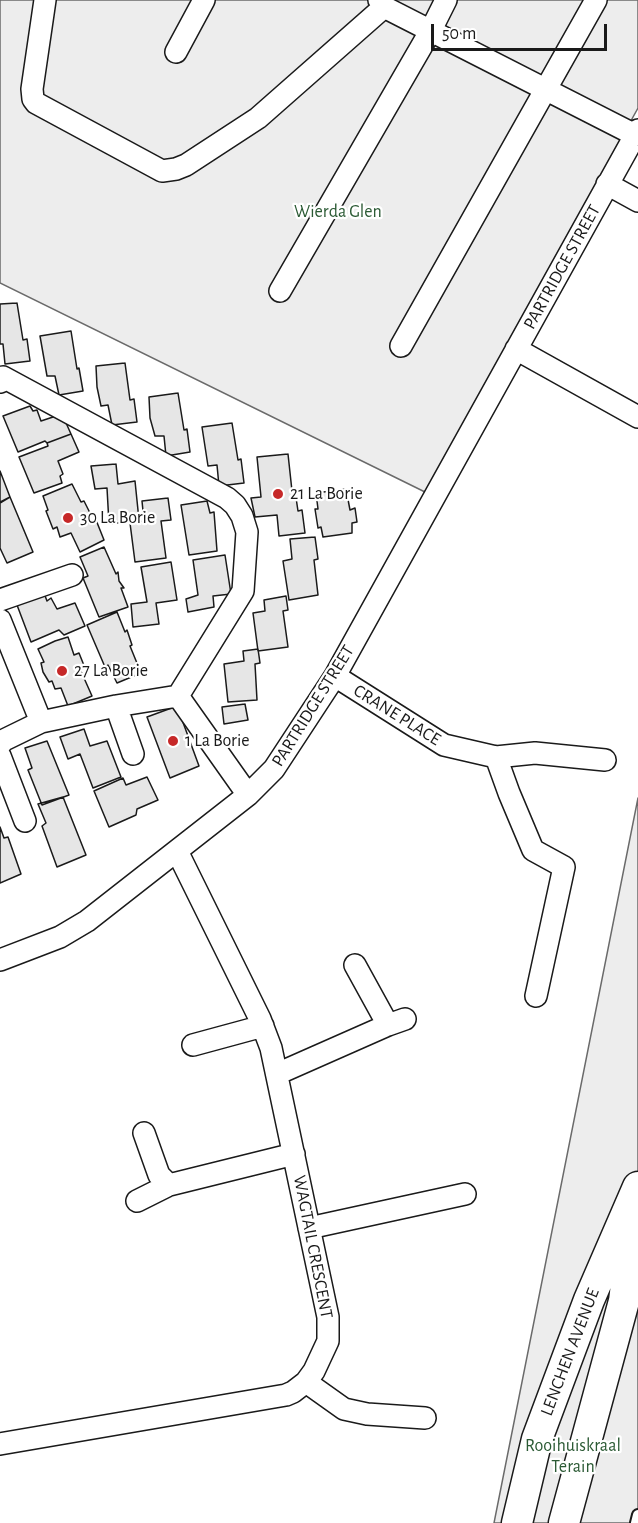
<!DOCTYPE html>
<style>
body{margin:0}
#map{position:relative;width:638px;height:1523px;overflow:hidden;background:#fff;font-family:"Alegreya Sans",sans-serif}
canvas{display:block}
.scale{position:absolute;left:431px;top:24px;width:176px;height:27px;box-sizing:border-box;border:3px solid #1a1a1a;border-top:0;padding-left:8px;font-size:18px;line-height:21px;white-space:nowrap;color:#1a1a1a;-webkit-text-stroke:4px #fff;paint-order:stroke}
</style>
<div id="map">
<canvas width="638" height="1523"></canvas>
<div class="scale">50 m</div>
</div>
<script>
const ctx = document.querySelector('canvas').getContext('2d');
ctx.lineJoin = 'round';
function paint(path, color) {
  ctx.fillStyle = color;
  ctx.fill(path, 'evenodd');
}
function shape(rows) {
  const path = new Path2D();
  for (const r of rows) {
    path.moveTo(r[0], r[1]);
    for (let i = 2; i < r.length; i += 2) path.lineTo(r[i], r[i + 1]);
  }
  return path;
}
function strokePath(path, color, width, dash) {
  ctx.strokeStyle = color;
  ctx.lineWidth = width;
  ctx.lineCap = dash ? 'butt' : 'round';
  ctx.setLineDash(dash || []);
  ctx.stroke(path);
}
function drawText(font, color, halo, rows, align = 'center') {
  ctx.font = font + ' "Alegreya Sans",sans-serif';
  ctx.lineWidth = 4.5;
  ctx.setLineDash([]);
  ctx.textBaseline = 'middle';
  ctx.strokeStyle = halo;
  ctx.fillStyle = color;
  for (const [text, x, y, turn = 0] of rows) {
    ctx.save();
    ctx.translate(x, y);
    ctx.rotate((+turn || 0) * Math.PI / 180);
    ctx.textAlign = isNaN(turn) ? turn : align;
    if (halo) ctx.strokeText(text, 0, 0);
    ctx.fillText(text, 0, 0);
    ctx.restore();
  }
}
const built = shape([
 [0,0,638,0,638,108,425,492,0,283,0,0],
 [638,798,638,1523,494,1523,638,798]
]);
const building = shape([
 [17,303,23,340,27,339,30,361,5,364,3,344,0,344,0,304,17,303],
 [71,331,77,369,79,368,83,391,59,395,55,376,47,376,40,336,71,331],
 [125,363,130,400,134,399,137,422,112,425,108,405,101,406,97,387,96,366,125,363],
 [178,393,184,430,187,429,190,452,166,456,164,436,155,436,150,418,149,397,178,393],
 [30,406,33,411,37,410,41,421,62,414,71,434,47,443,45,441,18,452,3,416,30,406],
 [232,423,238,460,241,459,244,483,219,486,217,465,208,466,202,427,232,423],
 [71,434,79,452,58,461,63,474,60,476,62,483,34,493,19,457,48,446,47,443,71,434],
 [288,454,292,491,295,491,298,511,302,510,305,533,279,536,277,515,255,517,251,498,261,497,257,457,288,454],
 [116,464,118,484,135,481,139,520,109,524,107,488,95,489,91,466,116,464],
 [0,471,10,497,0,502,0,471],
 [72,484,81,502,84,501,91,515,86,517,88,523,96,520,104,540,80,552,71,533,60,537,57,527,53,529,46,511,48,510,43,496,72,484],
 [346,489,350,510,355,508,357,522,352,523,352,533,323,537,321,527,318,528,315,509,318,509,316,493,346,489],
 [10,497,33,552,7,563,0,548,0,503,10,497],
 [168,498,171,520,161,521,166,558,135,562,130,523,144,521,142,501,168,498],
 [207,501,210,513,214,512,217,551,189,555,181,505,207,501],
 [315,537,318,559,314,560,318,595,289,600,283,561,292,559,290,539,315,537],
 [104,547,116,574,118,572,119,581,124,588,121,588,128,607,99,617,83,578,88,576,80,557,104,547],
 [225,555,231,594,213,596,214,607,188,612,186,599,198,595,193,560,225,555],
 [171,562,177,600,156,603,159,624,133,627,131,604,147,602,141,567,171,562],
 [44,593,47,601,51,598,57,609,75,603,85,626,64,635,59,630,31,642,17,605,44,593],
 [286,596,288,610,283,611,288,647,258,651,253,613,265,611,264,600,286,596],
 [117,612,125,632,127,630,132,645,130,646,141,673,117,683,108,665,105,667,87,625,117,612],
 [68,637,74,655,79,653,85,668,80,669,92,696,68,706,61,688,55,689,52,681,49,682,43,672,41,663,44,662,38,649,55,641,68,637],
 [258,649,260,663,255,664,257,700,228,702,224,664,244,661,243,651,258,649],
 [245,704,248,720,224,724,222,707,245,704],
 [177,706,199,766,170,778,147,717,177,706],
 [84,729,90,746,107,741,121,777,93,788,80,754,68,759,60,737,84,729],
 [47,741,69,795,42,805,28,770,32,768,25,748,47,741],
 [147,777,158,800,137,809,136,815,109,827,94,791,123,778,126,785,147,777],
 [63,797,86,855,57,867,42,826,46,823,38,804,63,797],
 [0,827,4,838,8,837,21,874,0,883,0,827]
]);
const lane = shape([
 [636,1523,638,1515]
]);
const street = shape([
 [45,0,32,89,33,99,36,103,162,171,176,169,186,165,258,118,384,7],
 [379,0,384,7,635,135],
 [176,52,204,0],
 [607,184,638,201],
 [280,291,431,30,446,0],
 [401,346,596,0],
 [516,349,638,417],
 [0,382,3,377,227,498,235,505,242,516,247,532,243,591,178,696,116,706,41,722,0,620],
 [0,600,72,575],
 [335,676,444,745,496,757,535,753,605,760],
 [178,696,248,795],
 [116,706,133,754],
 [0,745,2,741,41,722],
 [0,756,25,821],
 [496,757,509,793,533,850,564,867,536,996],
 [0,960,60,937,87,921,248,795,274,769,335,676,638,130],
 [355,965,388,1025],
 [193,1045,263,1026],
 [277,1074,388,1025,405,1019],
 [144,1133,159,1175,169,1185],
 [137,1201,169,1185,294,1154],
 [309,1228,465,1194],
 [306,1382,344,1409,367,1414,425,1418],
 [0,1444,286,1395,293,1392,306,1382,314,1371,328,1341,328,1317,271,1048,260,1019,177,851]
]);
const secondary = shape([
 [517,1523,537,1439,589,1300,638,1187],
 [564,1523,624,1301,634,1220]
]);
const markers = [
 [278,494,6,"#c62828"],
 [68,518,6,"#c62828"],
 [62,671,6,"#c62828"],
 [173,741,6,"#c62828"]
];
const parkNames = [
 ["Wierda Glen",338,212],
 ["Rooihuiskraal",573,1446],
 ["Terain",573,1467]
];
const streetNames = [
 ["PARTRIDGE STREET",562,267,-61],
 ["PARTRIDGE STREET",313,706,-58],
 ["CRANE PLACE",397,715,32],
 ["WAGTAIL CRESCENT",313,1247,79],
 ["LENCHEN AVENUE",570,1352,-69]
];
const poiNames = [
 ["21 La Borie",290,494],
 ["30 La Borie",80,518],
 ["27 La Borie",74,671],
 ["1 La Borie",185,741]
];
paint(built, '#ededed');
strokePath(built, '#6a6a6a', 1.5);
paint(building, '#e6e6e6');
strokePath(building, '#1a1a1a', 1.5);
strokePath(lane, '#1a1a1a', 14);
strokePath(street, '#1a1a1a', 24);
strokePath(secondary, '#1a1a1a', 33);
strokePath(lane, '#fff', 10);
strokePath(street, '#fff', 21);
strokePath(secondary, '#fff', 30);
for (const [x, y, r, color] of markers) {
  const dot = new Path2D();
  dot.arc(x, y, r, 0, 2 * Math.PI);
  ctx.fillStyle = color;
  ctx.fill(dot);
  strokePath(dot, '#fff', 2);
}
drawText('18px', '#2b5a34', '#fff', parkNames);
drawText('18px', '#1a1a1a', '#fff', streetNames);
drawText('18px', '#1a1a1a', '#fff', poiNames, 'left');
</script>
